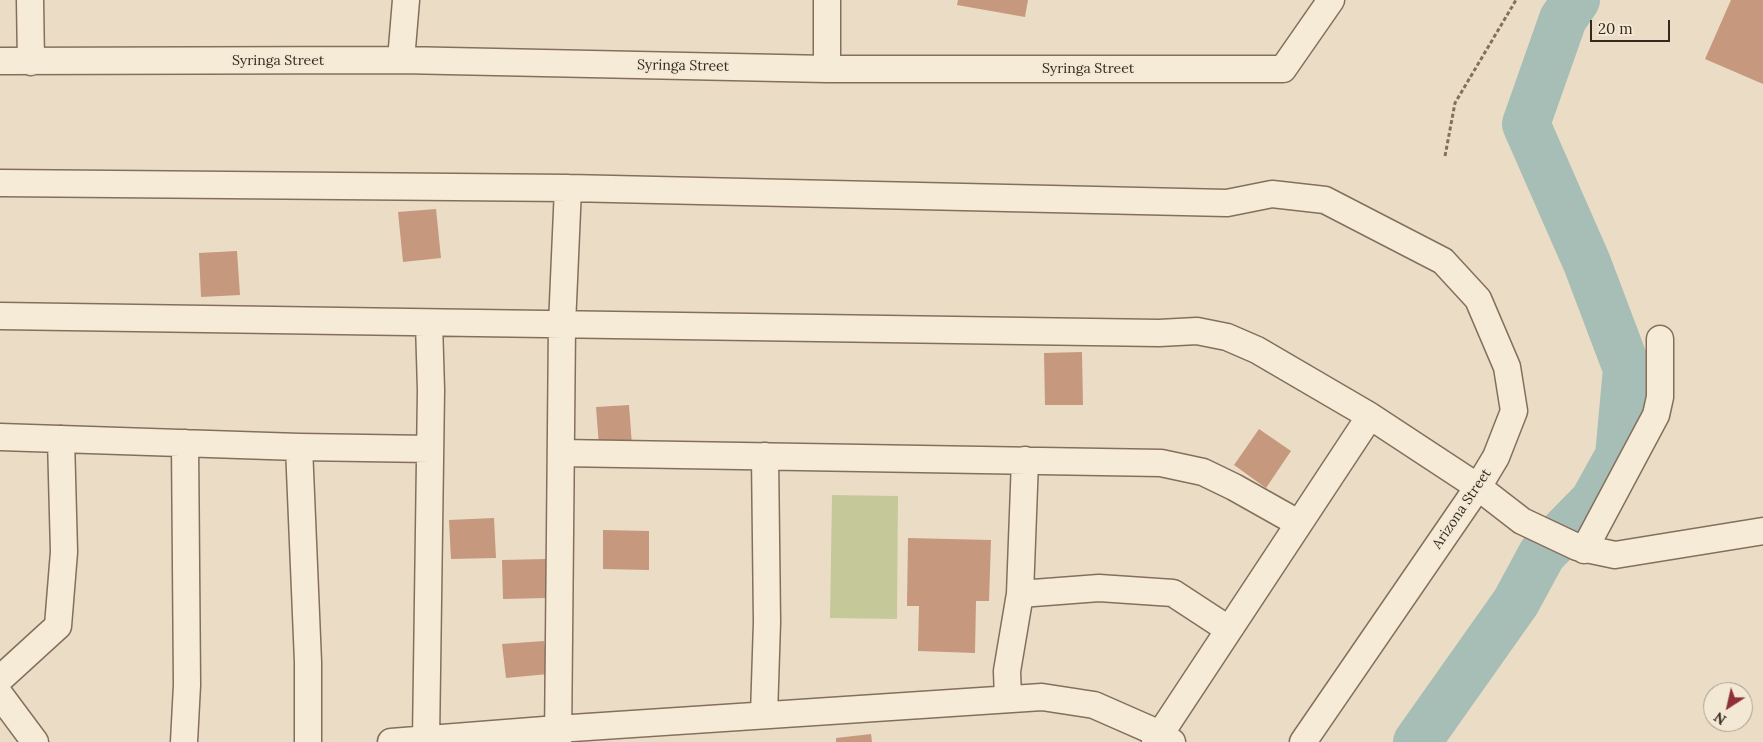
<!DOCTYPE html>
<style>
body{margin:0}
#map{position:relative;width:1763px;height:742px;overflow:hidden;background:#ebddc5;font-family:Lora,serif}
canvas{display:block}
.north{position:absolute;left:1703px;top:682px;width:50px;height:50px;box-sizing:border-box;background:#f3e8d4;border:1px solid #a79c8c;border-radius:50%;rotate:215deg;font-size:14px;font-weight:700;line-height:20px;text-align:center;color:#35291f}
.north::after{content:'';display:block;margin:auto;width:18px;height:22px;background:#8e3136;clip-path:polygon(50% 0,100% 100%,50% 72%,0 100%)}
.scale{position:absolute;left:1590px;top:20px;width:80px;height:22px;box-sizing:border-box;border:2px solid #35291f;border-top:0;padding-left:6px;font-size:15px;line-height:18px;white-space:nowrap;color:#35291f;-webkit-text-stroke:4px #f3e8d4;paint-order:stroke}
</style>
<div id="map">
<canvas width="1763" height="742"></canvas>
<div class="north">N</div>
<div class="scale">20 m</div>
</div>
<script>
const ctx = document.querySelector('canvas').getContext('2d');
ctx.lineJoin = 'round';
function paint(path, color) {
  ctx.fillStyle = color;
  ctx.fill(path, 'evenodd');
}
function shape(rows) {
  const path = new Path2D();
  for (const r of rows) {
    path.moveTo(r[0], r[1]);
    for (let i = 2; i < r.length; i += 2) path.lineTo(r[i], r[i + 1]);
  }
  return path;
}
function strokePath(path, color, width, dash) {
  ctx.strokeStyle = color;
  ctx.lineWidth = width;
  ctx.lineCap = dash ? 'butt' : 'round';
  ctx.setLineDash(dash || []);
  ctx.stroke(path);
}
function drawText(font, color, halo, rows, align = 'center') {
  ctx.font = font + ' Lora,serif';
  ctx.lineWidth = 4;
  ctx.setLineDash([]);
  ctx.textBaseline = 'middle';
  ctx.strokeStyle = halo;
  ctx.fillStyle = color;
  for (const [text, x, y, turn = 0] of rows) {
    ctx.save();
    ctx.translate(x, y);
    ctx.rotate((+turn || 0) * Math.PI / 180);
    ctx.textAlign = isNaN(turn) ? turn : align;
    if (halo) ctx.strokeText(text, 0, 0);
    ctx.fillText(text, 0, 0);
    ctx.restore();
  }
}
const green = shape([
 [832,495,898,496,897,619,830,618]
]);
const river = shape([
 [1417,742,1516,602,1542,554,1594,501,1619,456,1627,369,1587,263,1526,124,1563,19,1576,0]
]);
const building = shape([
 [958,0,1028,0,1025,17,957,5],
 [1731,0,1763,0,1763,84,1705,59],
 [436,209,441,258,403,262,398,212],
 [237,251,240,295,201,297,199,253],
 [1082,352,1083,405,1045,405,1044,353],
 [629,405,632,445,599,446,596,407],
 [1259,429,1291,451,1266,488,1234,465],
 [494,518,496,558,451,559,449,520],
 [603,530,649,531,649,570,603,569],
 [908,538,991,540,989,601,976,601,975,653,918,651,919,606,907,606],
 [546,559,547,598,503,599,502,560],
 [544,641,548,674,506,678,502,644],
 [871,734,872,742,836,742,836,738]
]);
const path = shape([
 [1445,156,1455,103,1516,0]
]);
const street = shape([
 [30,0,31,62],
 [827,0,827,69],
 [401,60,406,0],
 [0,61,401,60,827,69,1283,69,1331,0],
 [0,183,568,188,1227,203,1272,194,1325,200,1443,261,1478,299,1507,367,1514,411,1496,457,1478,487,1303,742],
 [0,316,1159,333,1197,331,1227,337,1257,350,1370,416,1478,487,1522,521,1577,547,1615,555,1763,531],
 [0,437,299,447,430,449],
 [299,447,308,662,308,742],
 [561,453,1161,463,1203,472,1234,487,1298,523],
 [1584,550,1656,415,1660,397,1660,339],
 [1020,594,1099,588,1173,593,1228,629],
 [0,679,58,626,64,552,61,439],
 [0,695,35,742],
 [1008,699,1007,671,1020,594,1025,460],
 [764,715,767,622,765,456],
 [426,740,431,390,429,323],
 [184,742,187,685,185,443],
 [391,742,557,729,1042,697,1094,705,1160,734,1172,742],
 [558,742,562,325,568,188],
 [1155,742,1370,416]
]);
const streetNames = [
 ["Syringa Street",278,61],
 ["Syringa Street",683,66,1],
 ["Syringa Street",1088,69],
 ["Arizona Street",1462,509,-56]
];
paint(green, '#c5c899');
strokePath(river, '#a6beb6', 48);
paint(building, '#c6987d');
strokePath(street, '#846f5c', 29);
strokePath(path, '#846f5c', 3, [4, 2.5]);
strokePath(street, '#f6ebd7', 26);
drawText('14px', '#35291f', '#f3e8d4', streetNames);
</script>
